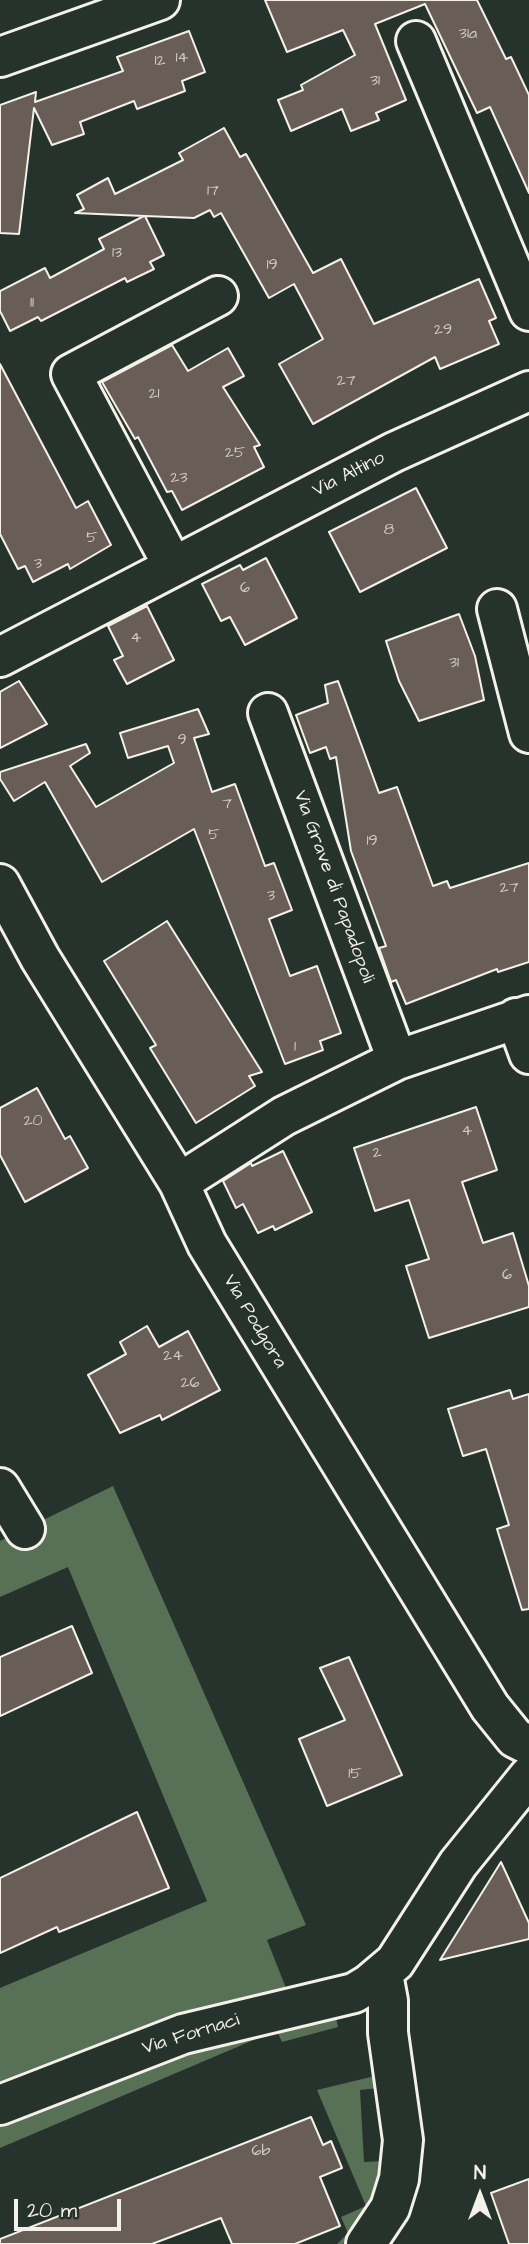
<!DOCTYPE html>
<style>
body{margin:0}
#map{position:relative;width:529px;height:2244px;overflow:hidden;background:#26332d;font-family:"Architects Daughter",sans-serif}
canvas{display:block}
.north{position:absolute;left:445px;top:2160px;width:70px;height:70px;-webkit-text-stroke:5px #26332d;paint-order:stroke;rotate:0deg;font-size:19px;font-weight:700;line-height:28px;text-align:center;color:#f4f1e8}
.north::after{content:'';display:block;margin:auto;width:24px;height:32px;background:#f4f1e8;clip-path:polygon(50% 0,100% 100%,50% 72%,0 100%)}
.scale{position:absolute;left:14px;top:2199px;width:107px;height:32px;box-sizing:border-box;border:4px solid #f4f1e8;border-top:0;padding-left:9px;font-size:21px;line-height:24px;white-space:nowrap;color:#f4f1e8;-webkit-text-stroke:5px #26332d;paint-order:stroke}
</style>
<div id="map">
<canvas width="529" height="2244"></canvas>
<div class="north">N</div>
<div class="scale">20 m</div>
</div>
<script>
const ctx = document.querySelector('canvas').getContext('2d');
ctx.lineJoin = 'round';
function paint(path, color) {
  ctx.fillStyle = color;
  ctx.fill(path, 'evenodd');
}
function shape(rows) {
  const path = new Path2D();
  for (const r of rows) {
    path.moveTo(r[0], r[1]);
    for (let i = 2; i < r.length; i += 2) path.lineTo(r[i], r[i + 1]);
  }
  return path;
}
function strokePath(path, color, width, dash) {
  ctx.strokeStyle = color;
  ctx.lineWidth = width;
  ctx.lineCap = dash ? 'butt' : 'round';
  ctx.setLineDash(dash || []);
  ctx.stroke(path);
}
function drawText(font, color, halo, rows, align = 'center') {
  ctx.font = font + ' "Architects Daughter",sans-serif';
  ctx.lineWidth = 5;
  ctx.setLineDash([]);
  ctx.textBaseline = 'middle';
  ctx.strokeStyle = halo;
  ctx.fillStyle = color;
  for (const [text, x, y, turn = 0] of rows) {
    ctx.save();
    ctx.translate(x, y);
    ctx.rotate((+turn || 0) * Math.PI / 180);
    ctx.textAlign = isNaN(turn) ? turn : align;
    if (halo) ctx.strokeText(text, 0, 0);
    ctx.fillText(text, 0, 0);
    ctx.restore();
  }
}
const green = shape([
 [113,1486,306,1925,267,1940,286,1988,178,2014,0,2084,0,1988,207,1901,68,1567,0,1597,0,1541],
 [336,2018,338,2027,282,2042,277,2031],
 [270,2033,0,2148,0,2127,180,2056],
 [379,2075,380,2088,360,2090,364,2162,385,2161,379,2190,354,2234,343,2244,337,2244,348,2233,341,2217,366,2206,317,2090]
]);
const building = shape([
 [265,0,477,0,506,59,511,57,529,95,529,193,490,107,477,113,425,4,375,24,406,100,376,113,379,120,351,131,342,109,291,131,278,100,303,90,301,85,355,55,343,30,287,52,265,0],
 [189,31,205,72,182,81,185,91,137,109,134,101,80,122,84,134,52,145,34,108,19,234,0,233,0,105,36,92,35,102,123,71,117,57,189,31],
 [224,128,240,157,246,154,313,273,341,259,374,324,479,279,496,318,489,321,499,344,440,369,435,357,313,424,279,364,323,339,294,284,269,298,221,213,214,217,210,210,194,218,145,216,164,255,150,262,154,269,127,282,125,278,41,321,38,317,10,331,0,311,0,291,45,268,50,278,104,249,99,239,144,216,75,213,84,209,77,195,108,178,115,194,183,160,179,153,224,128],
 [172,345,188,371,228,348,244,376,223,387,260,445,254,447,264,467,182,510,172,491,167,492,138,437,135,439,102,382,172,345],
 [0,364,76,508,88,501,111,545,70,569,68,564,33,582,25,566,18,569,0,534,0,364],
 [416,488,447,548,360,592,329,532,416,488],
 [266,558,297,618,245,645,230,617,221,621,202,584,240,565,243,570,266,558],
 [147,606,174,660,127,684,114,660,123,656,108,626,147,606],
 [459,614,475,656,484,700,419,721,399,681,386,641,459,614],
 [19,681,47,724,0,748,0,692,19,681],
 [338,681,379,793,397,787,433,886,447,881,450,888,529,863,529,962,498,972,497,969,406,1004,396,980,391,982,379,948,386,946,351,851,336,757,330,759,326,747,310,753,296,715,328,703,325,685,338,681],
 [198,709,209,734,194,738,212,792,235,784,265,866,274,863,292,910,269,919,290,976,317,966,341,1033,320,1041,323,1050,285,1064,194,829,102,882,45,782,14,801,0,779,0,772,86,744,90,753,70,766,96,807,174,763,168,746,128,758,120,733,198,709],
 [167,921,262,1072,249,1076,255,1086,196,1123,150,1048,156,1045,104,961,167,921],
 [37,1088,65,1139,70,1136,88,1168,25,1202,0,1155,0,1108,37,1088],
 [476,1107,497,1170,462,1182,483,1243,513,1233,529,1286,529,1307,429,1338,406,1266,429,1259,409,1200,375,1211,354,1148,476,1107],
 [283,1151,312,1212,275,1230,273,1226,258,1233,243,1204,236,1208,223,1181,251,1163,252,1166,283,1151],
 [147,1326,159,1347,188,1331,220,1390,162,1420,160,1415,120,1433,88,1375,126,1354,120,1342,147,1326],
 [510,1390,513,1399,529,1394,529,1609,522,1610,497,1529,509,1525,486,1449,463,1456,448,1409,510,1390],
 [72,1626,92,1673,0,1716,0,1657,72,1626],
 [349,1657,402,1775,327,1806,299,1739,345,1720,320,1668,349,1657],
 [137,1812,169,1888,59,1932,57,1927,0,1953,0,1878,137,1812],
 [501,1862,529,1923,529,1939,440,1960,501,1862],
 [311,2117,323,2145,331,2141,342,2168,320,2177,340,2226,295,2244,232,2244,221,2218,152,2244,0,2244,0,2239,311,2117],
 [529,2179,529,2244,509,2244,491,2193,529,2179]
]);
const minor = shape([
 [416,41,529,311],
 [0,57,160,0],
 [173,566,71,374,218,296],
 [497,609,529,733],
 [0,657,394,452,529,391],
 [268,713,397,1060],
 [0,884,40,958,179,1183,207,1244,490,1707,515,1738,529,1745],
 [516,1018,529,1054],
 [179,1183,284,1116,397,1060,529,1015],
 [0,1488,25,1529],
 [0,2105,183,2034,354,1993,369,1984,395,1962,458,1864,529,1776],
 [366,2244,390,2208,399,2179,403,2140,388,2033,388,2001,383,1974]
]);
const numberNames = [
 ["31a",468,35],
 ["14",182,59],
 ["12",160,62],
 ["31",375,82],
 ["17",213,192],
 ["13",117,254],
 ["19",272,266],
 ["11",32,304],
 ["29",443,331],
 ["27",346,382],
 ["21",154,395],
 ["25",235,454],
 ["23",179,479],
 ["8",389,531],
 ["5",92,539],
 ["3",38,565],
 ["6",245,589],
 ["4",136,639],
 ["31",454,664],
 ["9",182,741],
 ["7",227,805],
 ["5",214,836],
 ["19",372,842],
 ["27",509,889],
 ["3",271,897],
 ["1",295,1048],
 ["20",33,1122],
 ["4",467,1132],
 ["2",377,1154],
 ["6",507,1276],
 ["24",173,1357],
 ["26",190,1384],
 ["15",355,1775],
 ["6b",261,2152]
];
const streetNames = [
 ["Via Altino",349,475,-27],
 ["Via Grave di Papadopoli",333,887,70],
 ["Via Podgora",254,1322,59],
 ["Via Fornaci",191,2035,-17]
];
paint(green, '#587055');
paint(building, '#695d58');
strokePath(building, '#f4f1e8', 2);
strokePath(minor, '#f4f1e8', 44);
strokePath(minor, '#26332d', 38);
drawText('16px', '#d1ccc4', null, numberNames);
drawText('19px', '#f4f1e8', '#26332d', streetNames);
</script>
